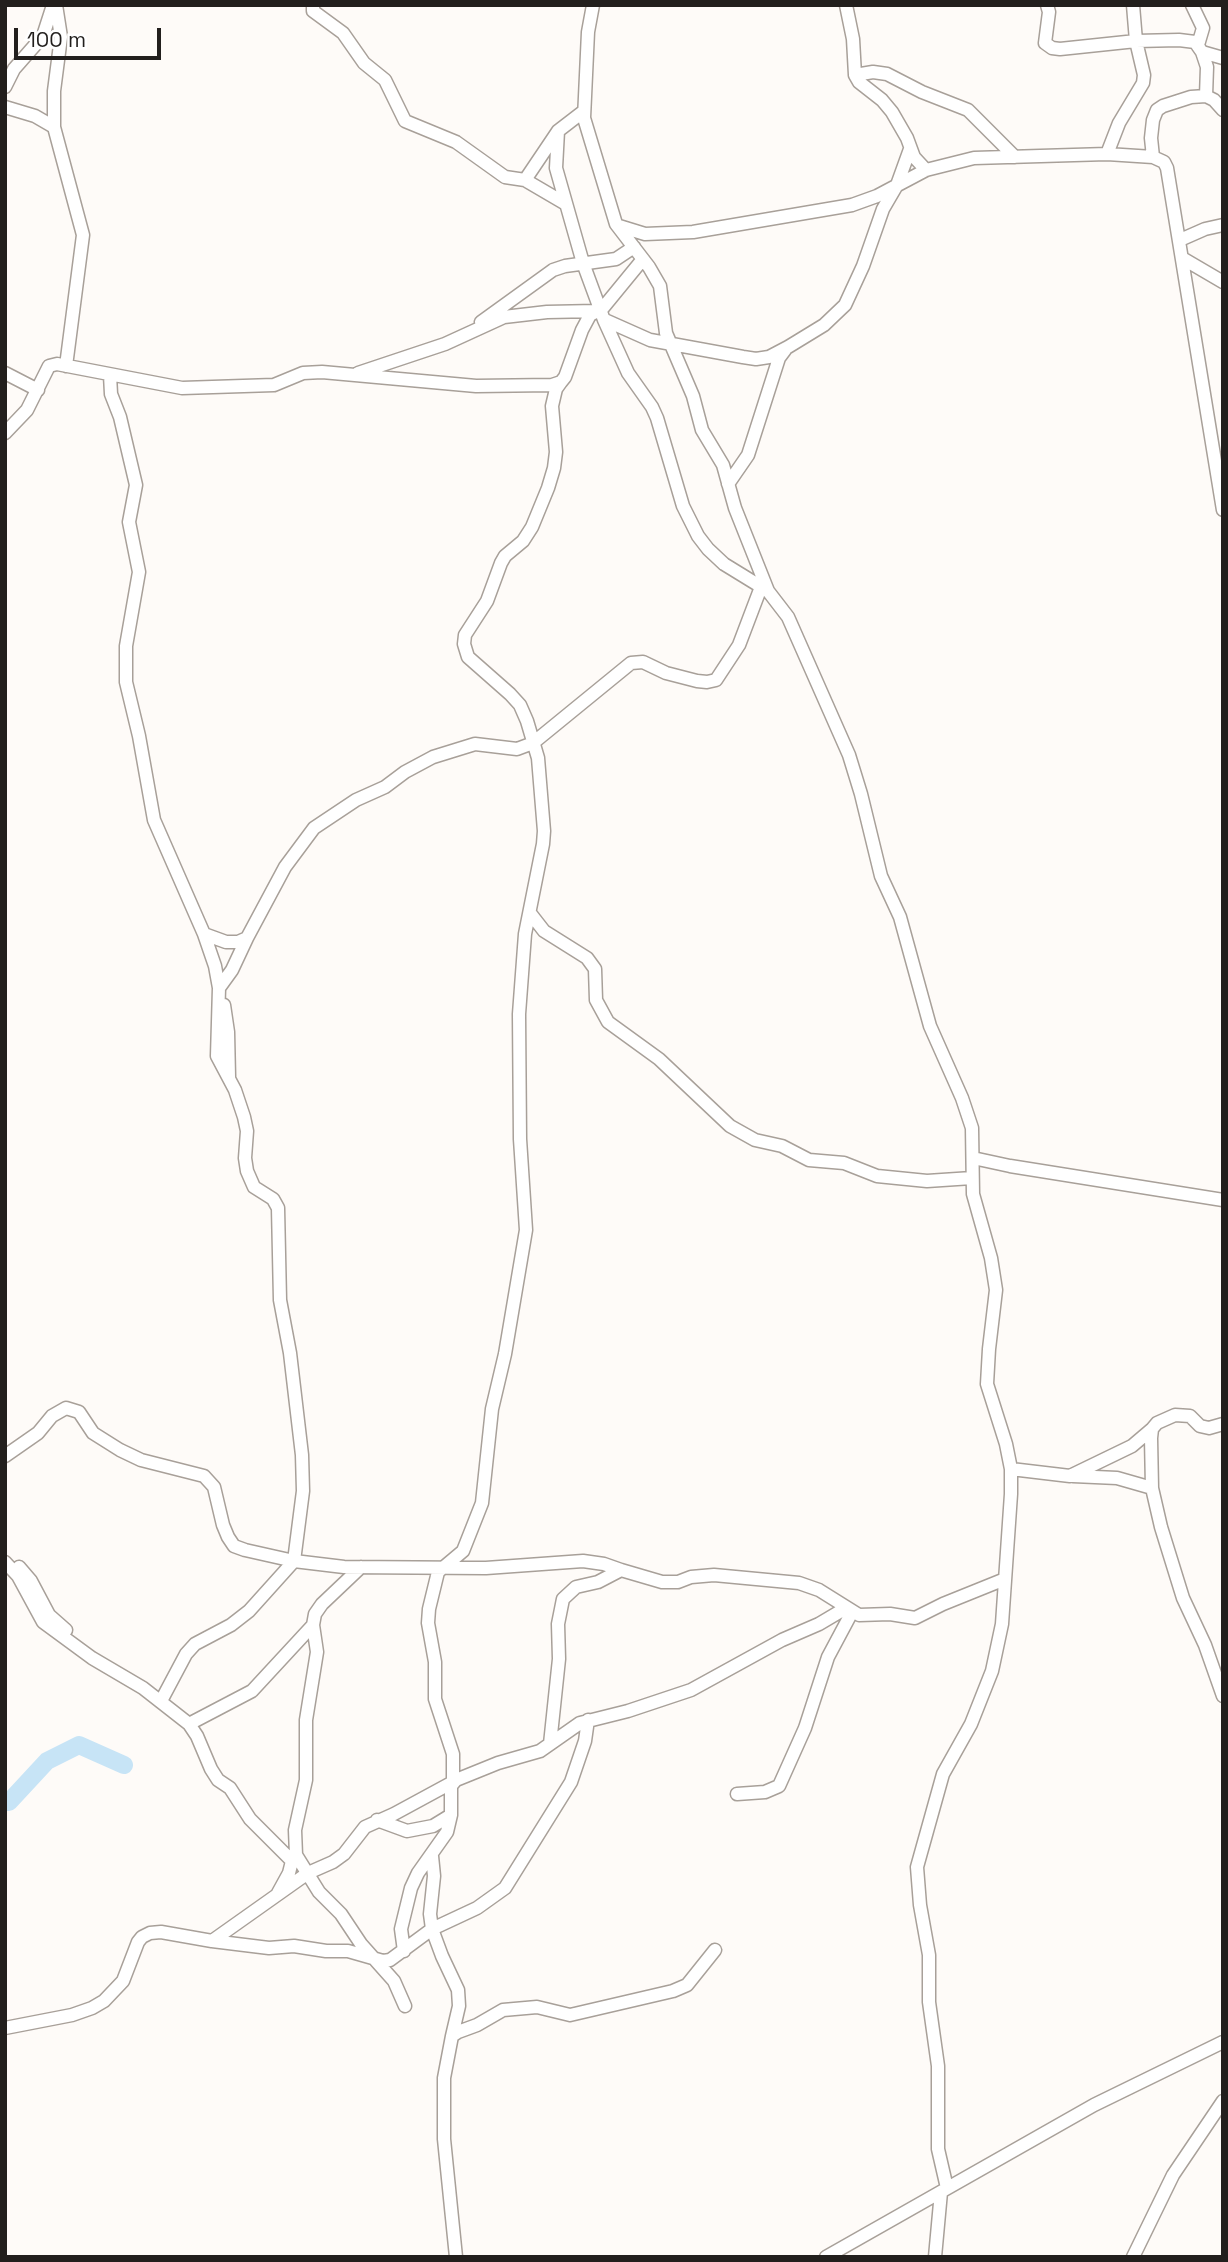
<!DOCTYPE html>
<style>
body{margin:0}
#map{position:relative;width:1228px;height:2262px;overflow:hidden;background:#fefbf8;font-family:"Space Grotesk",sans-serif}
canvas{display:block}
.frame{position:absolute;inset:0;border:7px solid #221f1d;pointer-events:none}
.scale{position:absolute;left:14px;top:28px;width:147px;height:32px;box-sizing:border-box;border:4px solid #221f1d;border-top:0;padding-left:9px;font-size:21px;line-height:24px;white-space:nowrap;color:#221f1d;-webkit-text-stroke:5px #fff;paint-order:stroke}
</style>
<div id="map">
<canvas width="1228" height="2262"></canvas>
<div class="frame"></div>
<div class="scale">100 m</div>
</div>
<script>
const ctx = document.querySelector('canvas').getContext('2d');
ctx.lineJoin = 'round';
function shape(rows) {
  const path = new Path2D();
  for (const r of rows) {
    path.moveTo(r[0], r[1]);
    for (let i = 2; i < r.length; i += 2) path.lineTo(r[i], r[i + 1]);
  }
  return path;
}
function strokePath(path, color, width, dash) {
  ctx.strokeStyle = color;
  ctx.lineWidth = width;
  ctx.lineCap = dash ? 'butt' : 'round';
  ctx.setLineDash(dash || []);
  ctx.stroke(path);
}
const river = shape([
 [5,1802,9,1802,47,1761,79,1745,124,1765]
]);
const street = shape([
 [56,5,61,37,54,91,54,127,83,235,66,366],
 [313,5,313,11,343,33,364,63,385,80,405,121,456,142,505,177,525,180,558,131,584,111],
 [593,5,588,32,584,118,616,224,649,267,660,286,666,333,693,396,702,430,723,465,735,508,768,591,788,617,849,755,861,794,881,876,900,917,930,1026,962,1098,972,1128,973,1194,991,1258,996,1290,989,1349,987,1384,1006,1444,1011,1469,1011,1494,1002,1624,992,1671,971,1724,943,1774,917,1867,920,1905,929,1955,929,2002,938,2066,938,2149,947,2188],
 [846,5,853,39,855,75,859,82,882,100,892,112,907,138,914,157,926,170],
 [1047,5,1049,12,1045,43,1052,48,1060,49,1136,41,1179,40,1195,42,1202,52,1223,58],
 [1192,5,1203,28,1198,45],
 [1202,52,1207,67,1206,96],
 [855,75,873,72,887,74,922,92,968,110,1015,157],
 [5,87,14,69,43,36,53,5],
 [5,107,35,116,54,127],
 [558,131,556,168,583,263,604,320,628,373,652,407,657,418,683,506,698,536,708,549,724,564,768,591],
 [1107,154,1119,123,1143,83,1144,75,1136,41,1133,5],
 [1153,157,1151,138,1153,120,1157,110,1163,106,1191,97,1206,96,1214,100,1223,110],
 [525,180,566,204],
 [619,226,645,234,693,232,852,205,877,196,926,170,974,158,1107,154,1153,157,1164,162,1167,168,1223,510],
 [1180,240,1205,229,1223,225],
 [1182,258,1223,282],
 [605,320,650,340,743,357,756,359,769,357,788,347,824,325,845,305,863,266,883,209,897,185,910,149],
 [481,322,553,270,565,266,616,259,634,247],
 [5,373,38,390],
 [358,373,445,344,504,317,547,312,596,311],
 [110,375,111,394,120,417,136,485,129,522,139,572,126,646,126,682,139,736,154,820,204,934,215,966,219,988,217,1056,235,1090,244,1117,247,1131,245,1158,247,1171,254,1187,273,1199,278,1208,280,1300,290,1353,302,1455,303,1491,294,1561,249,1611,231,1625,195,1644,186,1654,161,1701],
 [5,433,27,410,49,366,57,364,182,388,274,385,303,373,322,372,476,386,552,385,561,382,565,377,582,330,590,315,602,309,643,259],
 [728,484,748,455,779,358,785,350],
 [530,913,544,931,587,958,595,969,596,1000,608,1022,659,1059,730,1126,755,1140,782,1146,809,1160,844,1163,877,1176,927,1181,972,1178],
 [204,934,226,942,238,942,247,938,285,867,314,828,356,800,385,787,405,772,433,757,475,744,517,749,533,743,631,663,643,662,666,673,697,681,707,682,716,680,739,645,761,587],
 [219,988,232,970,247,938],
 [224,1005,228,1032,229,1077],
 [973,1158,1010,1166,1223,1200],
 [1223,1424,1209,1428,1200,1426,1190,1416,1175,1415,1157,1423,1152,1429,1151,1438,1152,1488,1161,1527,1183,1598,1205,1645,1223,1696],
 [5,1456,38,1433,52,1416,66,1408,79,1412,93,1433,120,1450,141,1460,204,1476,214,1487,223,1525,228,1537,234,1546,245,1550,294,1561,344,1567,486,1568,583,1561,604,1564,621,1570],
 [1011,1469,1070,1476,1132,1446,1152,1429],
 [1073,1476,1117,1478,1152,1488],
 [5,1562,18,1576,43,1622,92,1658,143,1688,189,1724,197,1736,211,1769,218,1780,230,1788,250,1819,292,1861,289,1873,278,1893],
 [19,1567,31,1581,49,1615,66,1630],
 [189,1724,252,1691,313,1625],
 [550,1744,559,1659,558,1624,563,1599,576,1587,598,1582,621,1570,662,1582,678,1582,691,1577,714,1575,799,1583,819,1590,859,1615,890,1614,915,1618,943,1604,1005,1579],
 [737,1794,765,1792,779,1786,805,1728,828,1657,852,1612],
 [377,1820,407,1831,433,1826,451,1815],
 [296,1855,319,1892,341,1914,361,1944,394,1981,405,2006],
 [432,1856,434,1876,430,1914,432,1929,442,1956,458,1990,459,2006,452,2036],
 [292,1863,296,1855,295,1830,306,1780,306,1720,317,1652,313,1625,315,1614,322,1604,361,1567],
 [212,1941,269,1948,294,1946,326,1951,348,1951,383,1961,390,1960,432,1929,477,1908,505,1888,571,1782,585,1741,588,1720],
 [404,1951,401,1929,411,1888,418,1873,447,1832,451,1815,451,1786,456,1780,498,1763,540,1751,580,1723,628,1711,691,1690,782,1640,819,1624,846,1608],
 [5,2028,72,2015,92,2008,104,2001,123,1981,138,1942,142,1937,150,1933,161,1932,212,1941,308,1873,333,1862,344,1854,365,1827,394,1814,453,1782,453,1754,435,1699,435,1662,428,1623,429,1609,438,1572,463,1551,482,1503,492,1409,505,1354,526,1230,520,1139,519,1014,525,934,543,844,544,831,538,758,527,721,520,705,510,694,468,657,464,644,465,635,487,601,501,563,505,556,523,541,532,527,548,488,554,468,556,452,552,406,556,389,561,382],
 [456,2257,444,2139,444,2078,452,2036,458,2032,477,2025,503,2010,537,2007,570,2015,673,1991,687,1985,715,1950],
 [826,2257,1094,2105,1223,2042],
 [935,2257,941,2192],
 [1133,2257,1173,2175,1223,2101]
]);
strokePath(river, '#c7e4f6', 18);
strokePath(street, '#a8a099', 15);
strokePath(street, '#fff', 12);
</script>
